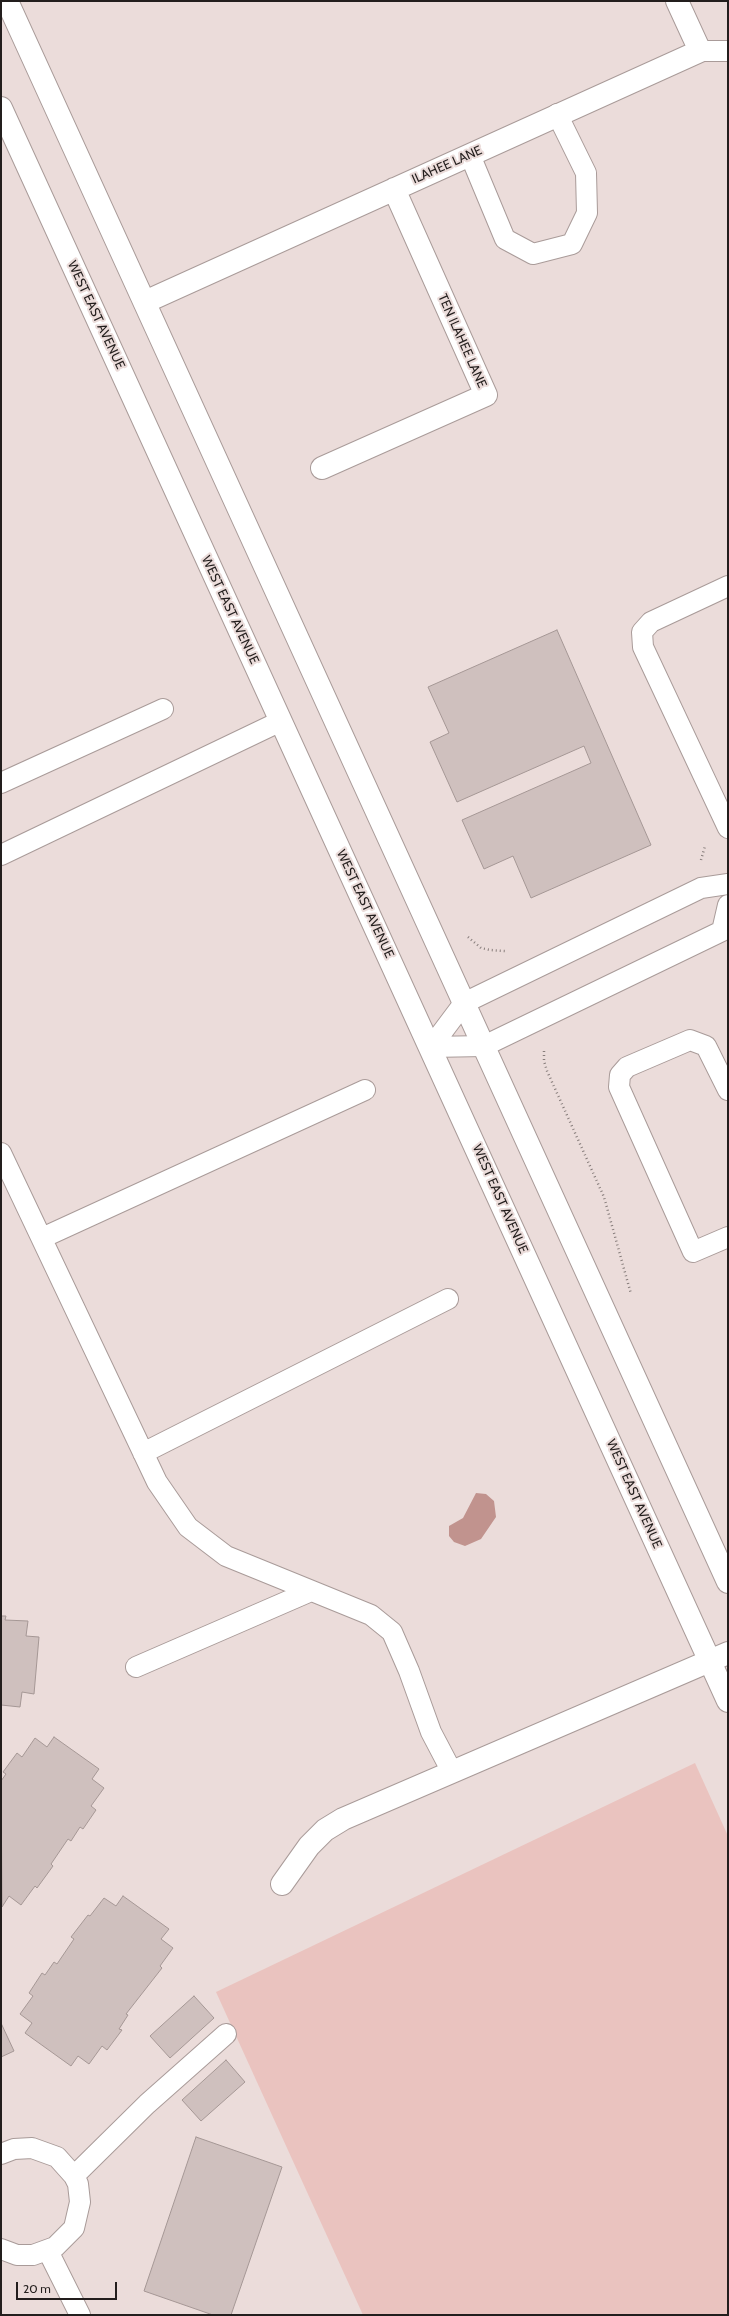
<!DOCTYPE html>
<style>
body{margin:0}
#map{position:relative;width:729px;height:2316px;overflow:hidden;background:#ebdcda;font-family:Cabin,sans-serif}
canvas{display:block}
.frame{position:absolute;inset:0;border:2px solid #231e1d;pointer-events:none}
.scale{position:absolute;left:16px;top:2282px;width:101px;height:18px;box-sizing:border-box;border:2px solid #231e1d;border-top:0;padding-left:5px;font-size:12px;line-height:14px;white-space:nowrap;color:#231e1d;-webkit-text-stroke:3px #ebdcda;paint-order:stroke}
</style>
<div id="map">
<canvas width="729" height="2316"></canvas>
<div class="frame"></div>
<div class="scale">20 m</div>
</div>
<script>
const ctx = document.querySelector('canvas').getContext('2d');
ctx.lineJoin = 'round';
function paint(path, color) {
  ctx.fillStyle = color;
  ctx.fill(path, 'evenodd');
}
function shape(rows) {
  const path = new Path2D();
  for (const r of rows) {
    path.moveTo(r[0], r[1]);
    for (let i = 2; i < r.length; i += 2) path.lineTo(r[i], r[i + 1]);
  }
  return path;
}
function strokePath(path, color, width, dash) {
  ctx.strokeStyle = color;
  ctx.lineWidth = width;
  ctx.lineCap = dash ? 'butt' : 'round';
  ctx.setLineDash(dash || []);
  ctx.stroke(path);
}
function drawText(font, color, halo, rows, align = 'center') {
  ctx.font = font + ' Cabin,sans-serif';
  ctx.lineWidth = 4;
  ctx.setLineDash([]);
  ctx.textBaseline = 'middle';
  ctx.strokeStyle = halo;
  ctx.fillStyle = color;
  for (const [text, x, y, turn = 0] of rows) {
    ctx.save();
    ctx.translate(x, y);
    ctx.rotate((+turn || 0) * Math.PI / 180);
    ctx.textAlign = isNaN(turn) ? turn : align;
    if (halo) ctx.strokeText(text, 0, 0);
    ctx.fillText(text, 0, 0);
    ctx.restore();
  }
}
const green = shape([
 [695,1763,728,1836,728,2315,363,2315,216,1992]
]);
const water = shape([
 [476,1493,486,1494,494,1501,496,1517,481,1539,465,1546,454,1542,449,1536,449,1526,463,1518]
]);
const building = shape([
 [557,630,651,845,531,898,513,856,484,869,462,820,591,763,584,746,457,802,430,742,449,733,428,687,557,630],
 [1,1616,6,1616,5,1620,28,1621,26,1636,39,1637,34,1694,22,1692,20,1707,1,1705,1,1616],
 [54,1737,99,1769,92,1779,104,1788,91,1806,96,1810,83,1829,80,1827,71,1841,68,1839,51,1864,53,1866,37,1888,35,1886,21,1905,9,1896,2,1907,1,1781,6,1774,3,1772,17,1753,22,1757,35,1738,47,1747,54,1737],
 [123,1896,169,1929,161,1939,173,1948,160,1966,162,1968,126,2014,128,2015,119,2029,122,2030,107,2050,102,2046,89,2064,78,2056,71,2066,25,2033,32,2023,20,2014,33,1996,29,1993,42,1973,45,1975,54,1962,57,1964,74,1939,71,1937,88,1915,90,1916,104,1898,116,1906,123,1896],
 [194,1996,214,2018,170,2058,150,2036,194,1996],
 [1,2023,14,2051,1,2057,1,2023],
 [226,2060,245,2082,201,2121,182,2100,226,2060],
 [196,2137,282,2167,231,2315,213,2315,144,2291,196,2137]
]);
const path = shape([
 [701,860,705,846],
 [468,937,481,948,490,950,505,951],
 [544,1051,544,1061,547,1071,604,1197,631,1294]
]);
const lane = shape([
 [700,51,728,51],
 [470,155,505,239,533,254,572,244,587,213,586,173,557,114],
 [728,586,651,622,642,632,643,647,728,828],
 [1,783,163,709],
 [1,855,281,721],
 [431,1047,464,1003,701,888,728,884],
 [431,1047,484,1046,722,931,728,905],
 [728,1090,706,1046,690,1040,627,1067,620,1075,619,1087,693,1252,728,1237],
 [1,1153,157,1482,188,1527,226,1556,371,1615,392,1632,409,1671,431,1732,452,1772],
 [42,1238,365,1090],
 [143,1453,448,1299],
 [136,1667,311,1591],
 [1,2154,14,2149,32,2148,57,2157,74,2176,78,2184,80,2202,74,2228,55,2247,33,2255,17,2255,1,2249],
 [74,2176,147,2104,226,2034],
 [48,2251,80,2315]
]);
const street = shape([
 [145,302,700,51,677,1],
 [322,468,486,395,394,189],
 [282,1884,309,1846,325,1830,343,1819,728,1653]
]);
const secondary = shape([
 [7,1,728,1582],
 [1,108,728,1701]
]);
const streetNames = [
 ["ILAHEE LANE",447,165,-24],
 ["WEST EAST AVENUE",96,315,65],
 ["TEN ILAHEE LANE",462,341,66],
 ["WEST EAST AVENUE",230,610,65],
 ["WEST EAST AVENUE",365,904,65],
 ["WEST EAST AVENUE",500,1199,66],
 ["WEST EAST AVENUE",634,1494,66]
];
paint(green, '#eac3bf');
paint(water, '#c1938e');
paint(building, '#cfc0be');
strokePath(building, '#a59795', 1);
strokePath(lane, '#a99b99', 22);
strokePath(street, '#a99b99', 24);
strokePath(secondary, '#a99b99', 24);
strokePath(path, '#887e7c', 2.5, [1, 3]);
strokePath(lane, '#fff', 20);
strokePath(street, '#fff', 22);
strokePath(secondary, '#fff', 22);
drawText('13px', '#231e1d', '#ebdcda', streetNames);
</script>
